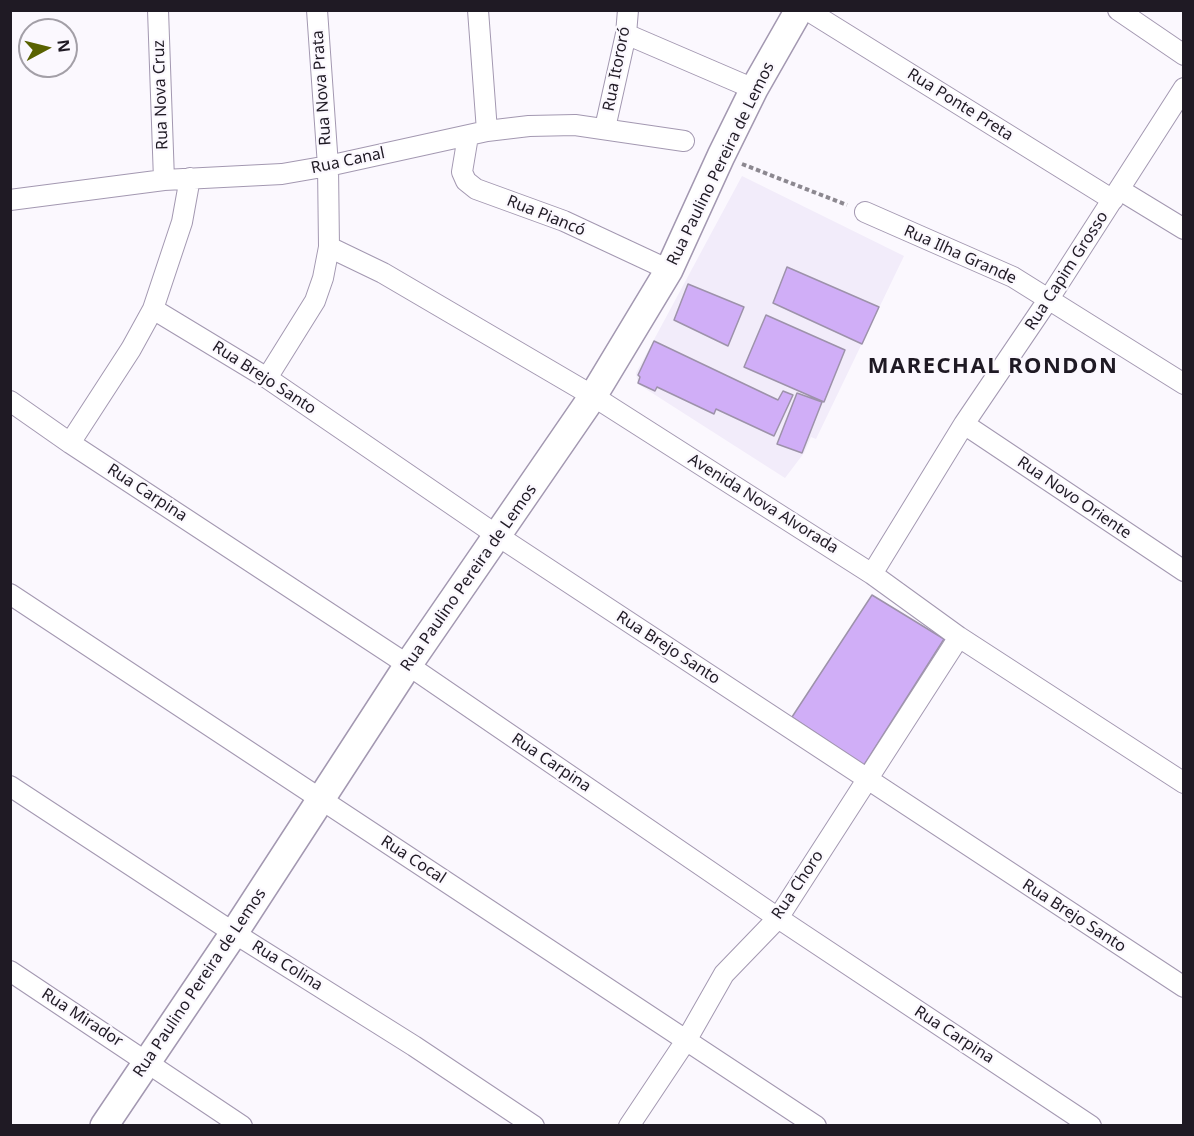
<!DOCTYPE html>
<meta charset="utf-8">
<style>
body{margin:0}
#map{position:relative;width:1194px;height:1136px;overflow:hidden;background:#fbf8fe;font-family:"Noto Sans",sans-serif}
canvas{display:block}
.frame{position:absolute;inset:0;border:12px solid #1f1a24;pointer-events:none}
.north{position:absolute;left:18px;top:18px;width:60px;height:60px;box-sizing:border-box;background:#fbf8fe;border:2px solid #a39fa7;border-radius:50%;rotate:83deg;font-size:16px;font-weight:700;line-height:24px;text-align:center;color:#1f1a24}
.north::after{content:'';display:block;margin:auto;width:21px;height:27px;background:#596201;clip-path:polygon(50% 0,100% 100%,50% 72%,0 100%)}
</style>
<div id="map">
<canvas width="1194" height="1136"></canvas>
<div class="frame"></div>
<div class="north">N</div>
</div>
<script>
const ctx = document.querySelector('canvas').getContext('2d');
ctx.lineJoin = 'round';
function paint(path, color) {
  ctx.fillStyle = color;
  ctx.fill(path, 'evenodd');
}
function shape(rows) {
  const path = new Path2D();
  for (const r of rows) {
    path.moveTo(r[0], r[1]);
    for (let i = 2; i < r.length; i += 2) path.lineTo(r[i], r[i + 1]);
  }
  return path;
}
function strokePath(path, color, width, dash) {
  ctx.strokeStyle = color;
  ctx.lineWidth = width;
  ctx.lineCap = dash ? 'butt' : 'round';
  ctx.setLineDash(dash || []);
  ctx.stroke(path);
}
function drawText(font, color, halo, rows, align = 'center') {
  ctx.font = font + ' "Noto Sans",sans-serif';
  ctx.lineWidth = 4.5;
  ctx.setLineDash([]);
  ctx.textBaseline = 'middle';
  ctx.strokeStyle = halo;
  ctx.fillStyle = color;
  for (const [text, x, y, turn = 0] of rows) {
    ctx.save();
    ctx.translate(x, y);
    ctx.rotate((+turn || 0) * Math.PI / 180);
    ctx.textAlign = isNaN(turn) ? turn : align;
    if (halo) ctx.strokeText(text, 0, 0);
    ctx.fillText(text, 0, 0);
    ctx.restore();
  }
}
const built = shape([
 [742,176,904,256,816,439,811,437,804,453,785,478,638,384,636,373]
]);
const building = shape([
 [787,267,879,307,862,344,773,303,787,267],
 [688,284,744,307,728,346,674,320,688,284],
 [766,315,845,350,824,402,744,367,766,315],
 [654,341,778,400,783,391,793,395,774,436,716,409,714,414,657,387,655,391,638,383,640,377,638,375,654,341],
 [797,393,822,402,802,453,777,444,797,393],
 [872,595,944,639,864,765,792,717,872,595]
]);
const path = shape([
 [742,164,847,205]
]);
const street = shape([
 [158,10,164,180],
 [478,10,487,131],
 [807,10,1113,200],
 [1118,10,1184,55],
 [626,34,754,89],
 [605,128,626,34,628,10],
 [468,136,462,172,466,181,476,189,564,221,669,270],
 [1120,190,1184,229],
 [10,200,164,180,282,174,328,166,487,131,529,126,575,125,684,141],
 [865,212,1013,277,1184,384],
 [329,247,383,273,593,396,872,574,959,637,1184,783],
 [153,309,267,378,498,536,1184,987],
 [267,378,315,301,323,278,329,247,328,166,317,10],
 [10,401,70,443,408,665,778,918,1091,1126],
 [964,424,1184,571],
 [70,443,131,349,153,309,182,222,190,178],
 [872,574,964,424,1048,300,1184,88],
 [10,594,816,1126],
 [10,786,234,933,414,1046,534,1126],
 [10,971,242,1126],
 [629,1126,687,1039,724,974,778,918,959,637]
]);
const secondary = shape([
 [104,1126,234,933,408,665,593,396,669,270,721,156,754,89,799,10]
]);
const streetNames = [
 ["Rua Itororó",617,69,-79],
 ["Rua Nova Prata",322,88,-94],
 ["Rua Nova Cruz",161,95,-92],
 ["Rua Ponte Preta",960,105,32],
 ["Rua Canal",348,161,-12],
 ["Rua Paulino Pereira de Lemos",721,164,-64],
 ["Rua Piancó",546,216,22],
 ["Rua Ilha Grande",960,255,24],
 ["Rua Capim Grosso",1067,271,-57],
 ["Rua Brejo Santo",264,378,33],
 ["Rua Carpina",147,493,33],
 ["Rua Novo Oriente",1074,498,34],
 ["Avenida Nova Alvorada",763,504,32],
 ["Rua Paulino Pereira de Lemos",469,578,-55],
 ["Rua Brejo Santo",668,648,33],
 ["Rua Carpina",551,763,34],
 ["Rua Cocal",413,860,33],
 ["Rua Choro",798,885,-56],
 ["Rua Brejo Santo",1074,916,33],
 ["Rua Colina",287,966,32],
 ["Rua Paulino Pereira de Lemos",200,983,-56],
 ["Rua Mirador",82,1018,33],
 ["Rua Carpina",954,1035,33]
];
const districtNames = [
 ["MARECHAL RONDON",993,367]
];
paint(built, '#f2ecfa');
paint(building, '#d0aef7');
strokePath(building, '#9d92aa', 1.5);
strokePath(street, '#a398b1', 22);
strokePath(secondary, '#a398b1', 30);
strokePath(path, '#8c8890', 4, [4.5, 3]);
strokePath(street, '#fff', 20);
strokePath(secondary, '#fff', 27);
drawText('16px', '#1f1a24', '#fbf8fe', streetNames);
ctx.letterSpacing = '1.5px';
drawText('bold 22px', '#1f1a24', '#fbf8fe', districtNames);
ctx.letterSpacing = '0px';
</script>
